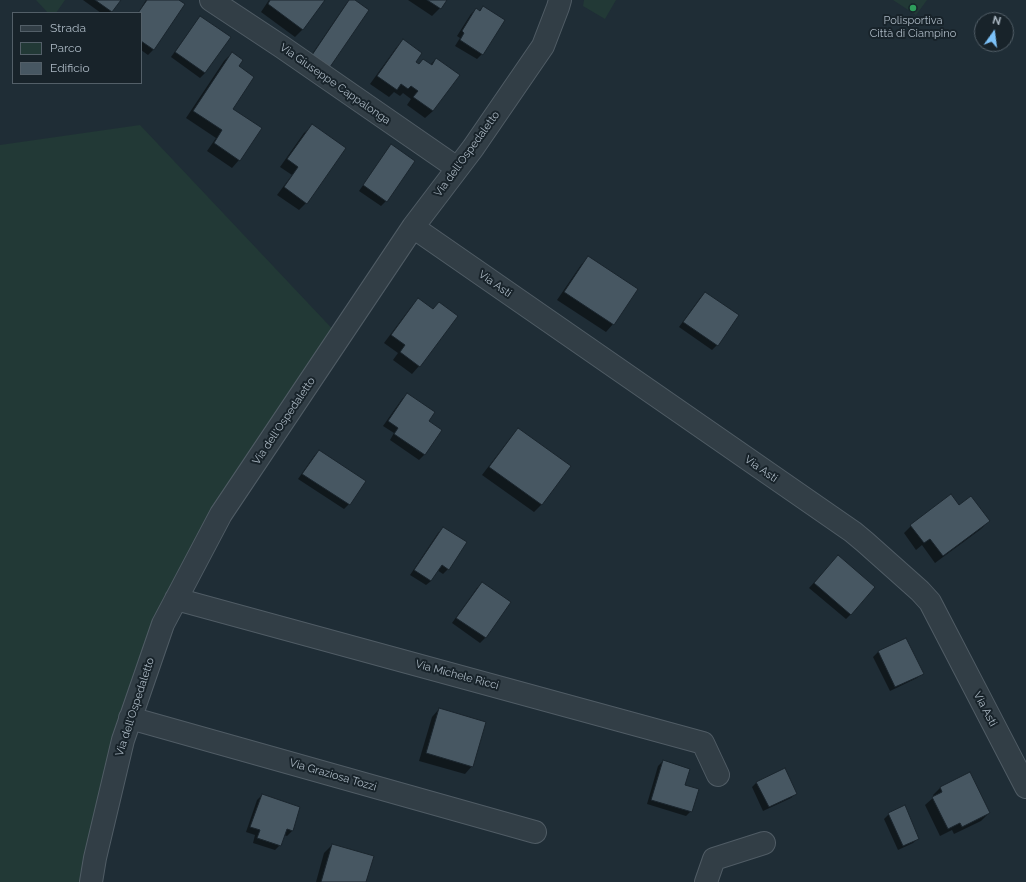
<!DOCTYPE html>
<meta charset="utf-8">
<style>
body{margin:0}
#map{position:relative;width:1026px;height:882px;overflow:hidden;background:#1f2d36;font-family:Raleway,sans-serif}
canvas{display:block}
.legend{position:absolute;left:12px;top:12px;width:130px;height:72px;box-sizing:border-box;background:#18232a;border:1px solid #535f68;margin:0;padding:5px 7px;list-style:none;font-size:12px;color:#acb9c4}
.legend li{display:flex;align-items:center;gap:8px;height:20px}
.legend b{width:20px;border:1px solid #535f68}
.north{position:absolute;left:974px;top:12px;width:40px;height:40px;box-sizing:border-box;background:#18232a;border:1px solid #535f68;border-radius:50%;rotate:14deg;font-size:11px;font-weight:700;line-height:16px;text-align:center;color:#acb9c4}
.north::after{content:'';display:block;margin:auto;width:14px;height:18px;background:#7cc2f9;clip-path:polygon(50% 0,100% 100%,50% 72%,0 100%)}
</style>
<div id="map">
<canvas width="1026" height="882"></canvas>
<ul class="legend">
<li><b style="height:5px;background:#323e46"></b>Strada</li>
<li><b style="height:11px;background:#223936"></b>Parco</li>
<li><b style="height:11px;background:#475762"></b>Edificio</li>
</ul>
<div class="north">N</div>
</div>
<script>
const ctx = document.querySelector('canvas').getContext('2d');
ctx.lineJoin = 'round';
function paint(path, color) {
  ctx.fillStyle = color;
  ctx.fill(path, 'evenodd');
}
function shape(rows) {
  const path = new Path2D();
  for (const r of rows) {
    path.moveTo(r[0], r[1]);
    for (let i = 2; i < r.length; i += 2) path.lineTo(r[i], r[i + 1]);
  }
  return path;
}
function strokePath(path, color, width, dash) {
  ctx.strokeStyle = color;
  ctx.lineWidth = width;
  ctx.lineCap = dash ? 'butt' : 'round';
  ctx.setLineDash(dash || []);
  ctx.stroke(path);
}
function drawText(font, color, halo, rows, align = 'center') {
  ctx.font = font + ' Raleway,sans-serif';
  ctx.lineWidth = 4;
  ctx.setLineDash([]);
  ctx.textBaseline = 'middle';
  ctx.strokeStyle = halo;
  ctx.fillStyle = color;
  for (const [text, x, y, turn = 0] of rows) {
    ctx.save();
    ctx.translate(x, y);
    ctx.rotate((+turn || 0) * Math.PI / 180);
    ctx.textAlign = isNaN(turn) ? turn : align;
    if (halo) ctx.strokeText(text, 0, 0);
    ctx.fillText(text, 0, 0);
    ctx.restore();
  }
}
const green = shape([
 [36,0,65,0,56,13,48,13],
 [584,0,616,0,605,19,583,6],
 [893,0,927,0,916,15],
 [140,125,340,337,176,599,91,882,0,882,0,145]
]);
const shadow = shape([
 [83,0,120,0,110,13,101,13],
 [146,0,177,0,184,4,153,50,148,55,141,50,141,13,138,13],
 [269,0,324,0,303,29,295,37,261,12],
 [350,0,353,0,368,10,308,60,346,4],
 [408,0,445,0,440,8,432,16],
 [483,7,482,54,477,59,455,46,460,38,457,36,471,14,476,9,479,11],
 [201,17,229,38,205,73,200,78,171,57,196,22],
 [403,40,414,62,418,65,423,60,430,65,436,59,433,111,425,118,407,105,411,99,403,93,400,96,394,92,389,97,370,84,396,48],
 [232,53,237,67,231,109,239,160,232,168,207,151,216,138,186,118,224,61],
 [312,126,306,203,299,210,277,195,292,175,280,167,304,133],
 [387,151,386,201,381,206,359,191],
 [589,257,613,324,606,332,557,300,581,265],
 [705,293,717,345,712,350,679,327,700,298],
 [419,300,419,366,412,374,393,360,398,353,384,343,411,307],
 [407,394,427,421,441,430,424,455,419,460,390,440,394,433,383,426,402,399],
 [518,429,569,466,541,505,534,512,482,475,511,437],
 [319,451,364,481,349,504,344,509,298,479,314,456],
 [959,506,989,521,981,529,935,563,922,545,916,550,904,533,911,526],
 [443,528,448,569,443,574,437,570,431,581,426,585,410,575,438,533],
 [838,556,851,614,846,619,809,588],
 [482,583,510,603,485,638,480,643,452,623,477,588],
 [906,639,922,673,917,678,890,691,873,657,878,652],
 [439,709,472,766,465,774,419,761,432,717],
 [663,761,691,811,686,816,647,804,658,766],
 [757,782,796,793,791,798,763,811,752,787],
 [940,788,989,813,981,821,954,834,952,830,940,836,925,805,934,797,933,795],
 [262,795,292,831,287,836,284,835,280,845,275,850,253,843,255,835,246,832,257,800],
 [889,814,918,838,913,843,898,850,884,819],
 [332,845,365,882,316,882,324,853]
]);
const building = shape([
 [95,0,121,0,112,12,95,0],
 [147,0,179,0,185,4,154,50,141,41,141,13,138,13,147,0],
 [270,0,325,0,303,30,268,4,270,0],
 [349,0,355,0,369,10,330,67,312,55,349,0],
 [427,0,447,0,441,9,427,0],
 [483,6,505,20,483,55,460,40,464,33,462,31,476,8,480,11,483,6],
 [200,16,231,37,205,73,175,52,200,16],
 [403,39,422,53,416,62,419,64,423,59,432,65,436,58,460,75,433,111,413,97,418,91,411,86,408,89,401,84,397,90,377,76,403,39],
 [232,52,243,60,239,66,254,77,233,109,262,128,240,161,214,143,222,130,193,111,232,52],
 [312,124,346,148,307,204,284,187,298,167,287,159,312,124],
 [391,144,415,161,387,202,363,185,391,144],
 [588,256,638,289,614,325,564,292,588,256],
 [705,292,739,315,718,346,683,322,705,292],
 [418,298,433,309,439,302,458,316,420,367,400,352,405,345,391,335,418,298],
 [407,393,435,412,429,421,442,430,425,455,394,434,398,428,388,421,407,393],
 [518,428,571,466,542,505,489,467,518,428],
 [319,450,366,481,350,505,302,474,319,450],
 [951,494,959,505,971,496,990,521,943,556,930,539,924,543,910,525,951,494],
 [443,527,467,542,449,570,442,565,431,581,414,570,443,527],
 [838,555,875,587,851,615,814,583,838,555],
 [482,582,511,602,486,638,456,618,482,582],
 [906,638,924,674,895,687,878,651,906,638],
 [439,708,486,722,473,767,426,753,439,708],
 [663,760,690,769,685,785,699,789,692,812,651,800,663,760],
 [785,768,797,794,769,807,756,782,785,768],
 [970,772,990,813,962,827,960,823,948,829,932,797,942,792,940,787,970,772],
 [262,794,300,807,293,831,287,829,281,846,257,838,260,830,250,827,262,794],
 [905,805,919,839,903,846,888,813,905,805],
 [332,844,374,856,366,882,321,882,332,844]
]);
const street = shape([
 [211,0,282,47,457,168],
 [413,227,853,532,865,542,920,591,930,602,1026,787],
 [176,599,703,743,718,775],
 [130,718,535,832],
 [91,882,95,858,123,740,163,624,221,514,413,227,473,148,543,46,558,7,560,0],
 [706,882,714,859,764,843]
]);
const markers = [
 [913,8,4,"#2e9e5b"]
];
const poiNames = [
 ["Polisportiva",913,21],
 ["Città di Ciampino",913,34]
];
const streetNames = [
 ["Via Giuseppe Cappalonga",335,84,35],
 ["Via dell'Ospedaletto",467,154,-54],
 ["Via Asti",495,284,35],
 ["Via dell'Ospedaletto",284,421,-56],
 ["Via Asti",761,469,35],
 ["Via Michele Ricci",457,675,15],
 ["Via dell'Ospedaletto",135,707,-72],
 ["Via Asti",985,709,62],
 ["Via Graziosa Tozzi",333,775,16]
];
paint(green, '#223936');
paint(shadow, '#0007');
paint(building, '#475762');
strokePath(building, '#1a252d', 1);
strokePath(street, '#505c65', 24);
strokePath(street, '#323e46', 22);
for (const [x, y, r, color] of markers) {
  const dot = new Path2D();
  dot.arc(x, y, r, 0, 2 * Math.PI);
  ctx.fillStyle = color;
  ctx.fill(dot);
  strokePath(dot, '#18232a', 1.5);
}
drawText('11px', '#acb9c4', '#18232a', poiNames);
drawText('11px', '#acb9c4', '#18232a', streetNames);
</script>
